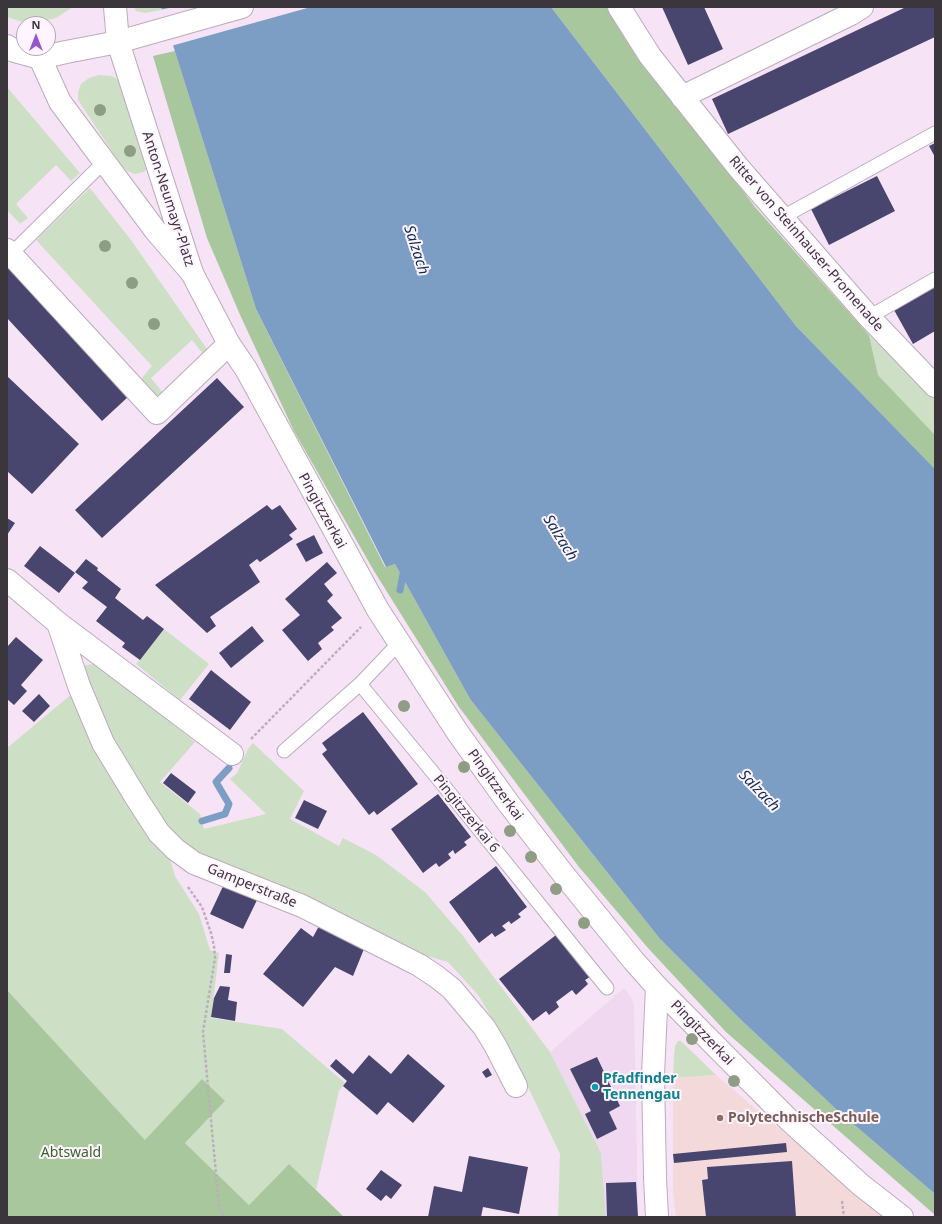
<!DOCTYPE html>
<meta charset="utf-8">
<style>
body{margin:0}
#map{position:relative;width:942px;height:1224px;overflow:hidden;background:#f6e4f6;font-family:"Noto Sans",sans-serif}
canvas{display:block}
.frame{position:absolute;inset:0;border:8px solid #3b353c;pointer-events:none}
.north{position:absolute;left:16px;top:16px;width:40px;height:40px;box-sizing:border-box;background:#fff4ff;border:1px solid #b1a8b1;border-radius:50%;rotate:0deg;font-size:11px;font-weight:700;line-height:16px;text-align:center;color:#3b353c}
.north::after{content:'';display:block;margin:auto;width:14px;height:18px;background:#9657cd;clip-path:polygon(50% 0,100% 100%,50% 72%,0 100%)}
</style>
<div id="map">
<canvas width="942" height="1224"></canvas>
<div class="frame"></div>
<div class="north">N</div>
</div>
<script>
const ctx = document.querySelector('canvas').getContext('2d');
ctx.lineJoin = 'round';
function paint(path, color) {
  ctx.fillStyle = color;
  ctx.fill(path, 'evenodd');
}
function shape(rows) {
  const path = new Path2D();
  for (const r of rows) {
    path.moveTo(r[0], r[1]);
    for (let i = 2; i < r.length; i += 2) path.lineTo(r[i], r[i + 1]);
  }
  return path;
}
function strokePath(path, color, width, dash) {
  ctx.strokeStyle = color;
  ctx.lineWidth = width;
  ctx.lineCap = dash ? 'butt' : 'round';
  ctx.setLineDash(dash || []);
  ctx.stroke(path);
}
function drawText(font, color, halo, rows, align = 'center') {
  ctx.font = font + ' "Noto Sans",sans-serif';
  ctx.lineWidth = 4;
  ctx.setLineDash([]);
  ctx.textBaseline = 'middle';
  ctx.strokeStyle = halo;
  ctx.fillStyle = color;
  for (const [text, x, y, turn = 0] of rows) {
    ctx.save();
    ctx.translate(x, y);
    ctx.rotate((+turn || 0) * Math.PI / 180);
    ctx.textAlign = isNaN(turn) ? turn : align;
    if (halo) ctx.strokeText(text, 0, 0);
    ctx.fillText(text, 0, 0);
    ctx.restore();
  }
}
const built = shape([
 [624,988,631,997,634,1005,638,1217,606,1217,601,1153,550,1052]
]);
const education = shape([
 [716,1075,884,1217,676,1217,673,1191,673,1078]
]);
const green = shape([
 [7,7,73,7,56,18,40,22,23,22,7,17],
 [134,7,161,7,162,10,145,13,136,11],
 [99,75,112,76,120,81,149,165,144,172,135,174,127,171,121,165,78,100,78,92,81,84,89,78],
 [7,87,80,173,71,181,56,165,16,204,28,218,20,224,7,210],
 [90,188,131,240,207,349,207,354,203,354,192,340,151,378,163,393,155,399,140,380,152,366,36,240],
 [869,335,935,399,935,435,878,375],
 [164,629,209,664,180,700,136,664],
 [94,664,109,673,195,742,160,782,200,814,204,829,266,814,230,779,237,773,248,749,253,743,304,791,290,819,339,846,343,838,376,855,425,892,463,936,550,1052,601,1153,606,1217,558,1217,560,1154,506,1041,478,995,448,962,420,954,205,856,185,846,166,828,108,735,83,668,86,665],
 [73,693,168,852,175,876,199,914,210,950,219,953,211,1018,282,1029,345,1083,339,1091,316,1190,289,1164,249,1205,185,1143,225,1101,145,1140,7,990,7,748],
 [678,1041,681,1041,716,1075,673,1078,674,1056,675,1046]
]);
const forest = shape([
 [551,7,610,7,640,53,755,207,869,335,878,375,935,435,935,469,796,326],
 [175,51,256,309,385,567,395,564,470,699,660,939,739,1018,837,1110,935,1194,935,1215,726,1032,648,948,579,867,459,707,374,571,294,431,241,317,207,238,153,56],
 [7,990,145,1140,202,1079,225,1101,185,1143,249,1205,289,1164,344,1217,7,1217]
]);
const water = shape([
 [161,7,551,7,796,326,935,469,935,1194,837,1110,739,1018,660,939,470,699,395,564,386,567,256,309]
]);
const pier = shape([
 [173,7,311,7,171,46,160,10]
]);
const stream = shape([
 [400,590,404,569],
 [202,821,225,814,229,804,216,782,229,768]
]);
const building = shape([
 [662,7,704,7,723,49,688,65],
 [906,7,935,7,935,37,728,134,712,99],
 [935,143,935,157,929,146],
 [877,176,895,211,829,245,811,209],
 [7,262,129,396,102,421,7,318],
 [935,287,935,331,913,344,894,310],
 [7,376,79,444,32,494,7,471],
 [217,378,244,407,102,538,75,510],
 [267,505,272,510,280,505,297,529,289,535,293,539,260,562,257,559,249,565,260,582,210,617,216,626,207,633,155,585],
 [7,518,15,523,7,535],
 [314,535,323,553,306,562,296,544],
 [40,546,75,573,59,593,24,566],
 [86,559,98,568,97,570,121,589,115,598,143,620,147,616,164,629,140,660,122,647,125,643,96,621,107,607,82,588,88,582,75,572],
 [327,562,337,573,324,584,333,595,327,601,342,618,331,627,334,630,318,643,322,649,308,661,282,630,300,615,285,599],
 [252,626,264,641,231,668,219,653],
 [16,637,43,660,21,685,27,691,14,705,7,699,7,647],
 [211,670,251,702,230,730,189,699],
 [39,694,50,706,34,722,22,711],
 [363,712,418,784,377,815,374,811,369,815,322,754,327,750,322,743],
 [171,773,196,792,188,803,163,783],
 [438,794,471,837,464,842,467,845,455,854,453,850,448,854,451,858,439,867,436,863,423,873,391,829],
 [304,800,327,811,318,829,295,818],
 [496,866,527,907,518,914,521,917,511,924,509,921,502,926,506,930,495,937,492,933,479,943,449,902],
 [225,882,258,898,243,929,210,914],
 [319,926,364,949,353,976,335,967,303,1007,263,974,301,928,313,937],
 [556,935,590,977,585,980,588,984,576,995,572,990,556,1002,559,1007,549,1015,546,1011,533,1021,499,979],
 [226,954,232,955,230,973,224,973],
 [220,986,230,987,228,1000,237,1002,235,1021,211,1017,214,998],
 [408,1054,445,1086,413,1123,388,1102,377,1115,343,1086,347,1081,330,1066,336,1059,353,1074,369,1055,391,1074],
 [597,1057,620,1106,609,1112,617,1129,597,1139,585,1114,591,1111,570,1069],
 [488,1068,492,1075,486,1078,482,1072],
 [786,1143,787,1152,674,1163,673,1154],
 [469,1156,528,1167,519,1214,483,1207,481,1217,428,1217,434,1186,462,1192],
 [792,1161,796,1217,706,1217,702,1180,708,1179,707,1167],
 [381,1170,402,1185,391,1199,386,1195,381,1201,366,1189],
 [636,1182,638,1217,607,1217,606,1183]
]);
const path = shape([
 [251,739,361,627],
 [188,887,202,907,211,933,214,946,215,958,203,1032,219,1207,224,1217],
 [842,1201,844,1217]
]);
const lane = shape([
 [781,218,935,133],
 [11,254,105,161],
 [869,317,935,279],
 [399,643,360,684,444,786,607,988],
 [284,751,360,684]
]);
const street = shape([
 [115,7,118,42,192,273],
 [619,7,650,56,738,167,869,317,935,386],
 [682,97,851,14,862,7],
 [7,250,157,413,229,344],
 [7,580,58,623,232,754],
 [58,623,79,686,103,743,137,799,159,833,175,849,194,863,302,906,419,965,437,977,452,989,484,1027,495,1045,516,1086],
 [657,987,789,1120,861,1185,902,1217]
]);
const secondary = shape([
 [7,46,14,51,40,58,66,52,118,42,242,7],
 [40,58,60,102,155,230,192,273,229,344,246,369,378,610,458,733,509,804,564,875,633,960,657,987,653,1075,655,1178,657,1217]
]);
const trees = [
 [100,110],
 [130,151],
 [105,246],
 [132,283],
 [154,324],
 [404,706],
 [464,767],
 [510,831],
 [531,857],
 [556,889],
 [584,923],
 [692,1039],
 [734,1081]
];
const markers = [
 [595,1087,4,"#0f9aa8"],
 [720,1118,4,"#8d6e63"]
];
const streetNames = [
 ["Anton-Neumayr-Platz",168,199,72],
 ["Ritter von Steinhauser-Promenade",806,244,49],
 ["Pingitzzerkai",322,511,61],
 ["Pingitzzerkai",495,785,54],
 ["Pingitzzerkai 6",466,814,51],
 ["Gamperstraße",252,886,22],
 ["Pingitzzerkai",702,1033,46]
];
const cultureNames = [
 ["Pfadfinder",603,1079],
 ["Tennengau",603,1095]
];
const educationNames = [
 ["PolytechnischeSchule",728,1118]
];
const parkNames = [
 ["Abtswald",71,1153]
];
const waterNames = [
 ["Salzach",416,250,72],
 ["Salzach",560,538,58],
 ["Salzach",759,791,46]
];
paint(built, '#efd8f0');
paint(education, '#f4d9db');
paint(green, '#cde0c6');
paint(forest, '#a8c79c');
paint(water, '#7c9dc4');
paint(pier, '#f6e4f6');
strokePath(stream, '#7c9dc4', 7);
paint(building, '#48456e');
strokePath(lane, '#bcabbd', 15);
strokePath(street, '#bcabbd', 24);
strokePath(secondary, '#bcabbd', 24);
strokePath(path, '#bcaebc', 2.5, [3, 2]);
strokePath(lane, '#fff', 13);
strokePath(street, '#fff', 22);
strokePath(secondary, '#fff', 22);
ctx.fillStyle = '#8f9d85';
for (const [x, y] of trees) {
  ctx.beginPath();
  ctx.arc(x, y, 6, 0, 2 * Math.PI);
  ctx.fill();
}
for (const [x, y, r, color] of markers) {
  const dot = new Path2D();
  dot.arc(x, y, r, 0, 2 * Math.PI);
  ctx.fillStyle = color;
  ctx.fill(dot);
  strokePath(dot, '#fff4ff', 1.5);
}
drawText('14px', '#3b353c', '#fff4ff', streetNames);
drawText('bold 14px', '#0d838f', '#fff4ff', cultureNames, 'left');
drawText('bold 14px', '#785e54', '#fff4ff', educationNames, 'left');
drawText('14px', '#3b6329', '#fff4ff', parkNames);
drawText('italic 15px', '#0a2e53', '#fff4ff', waterNames);
</script>
